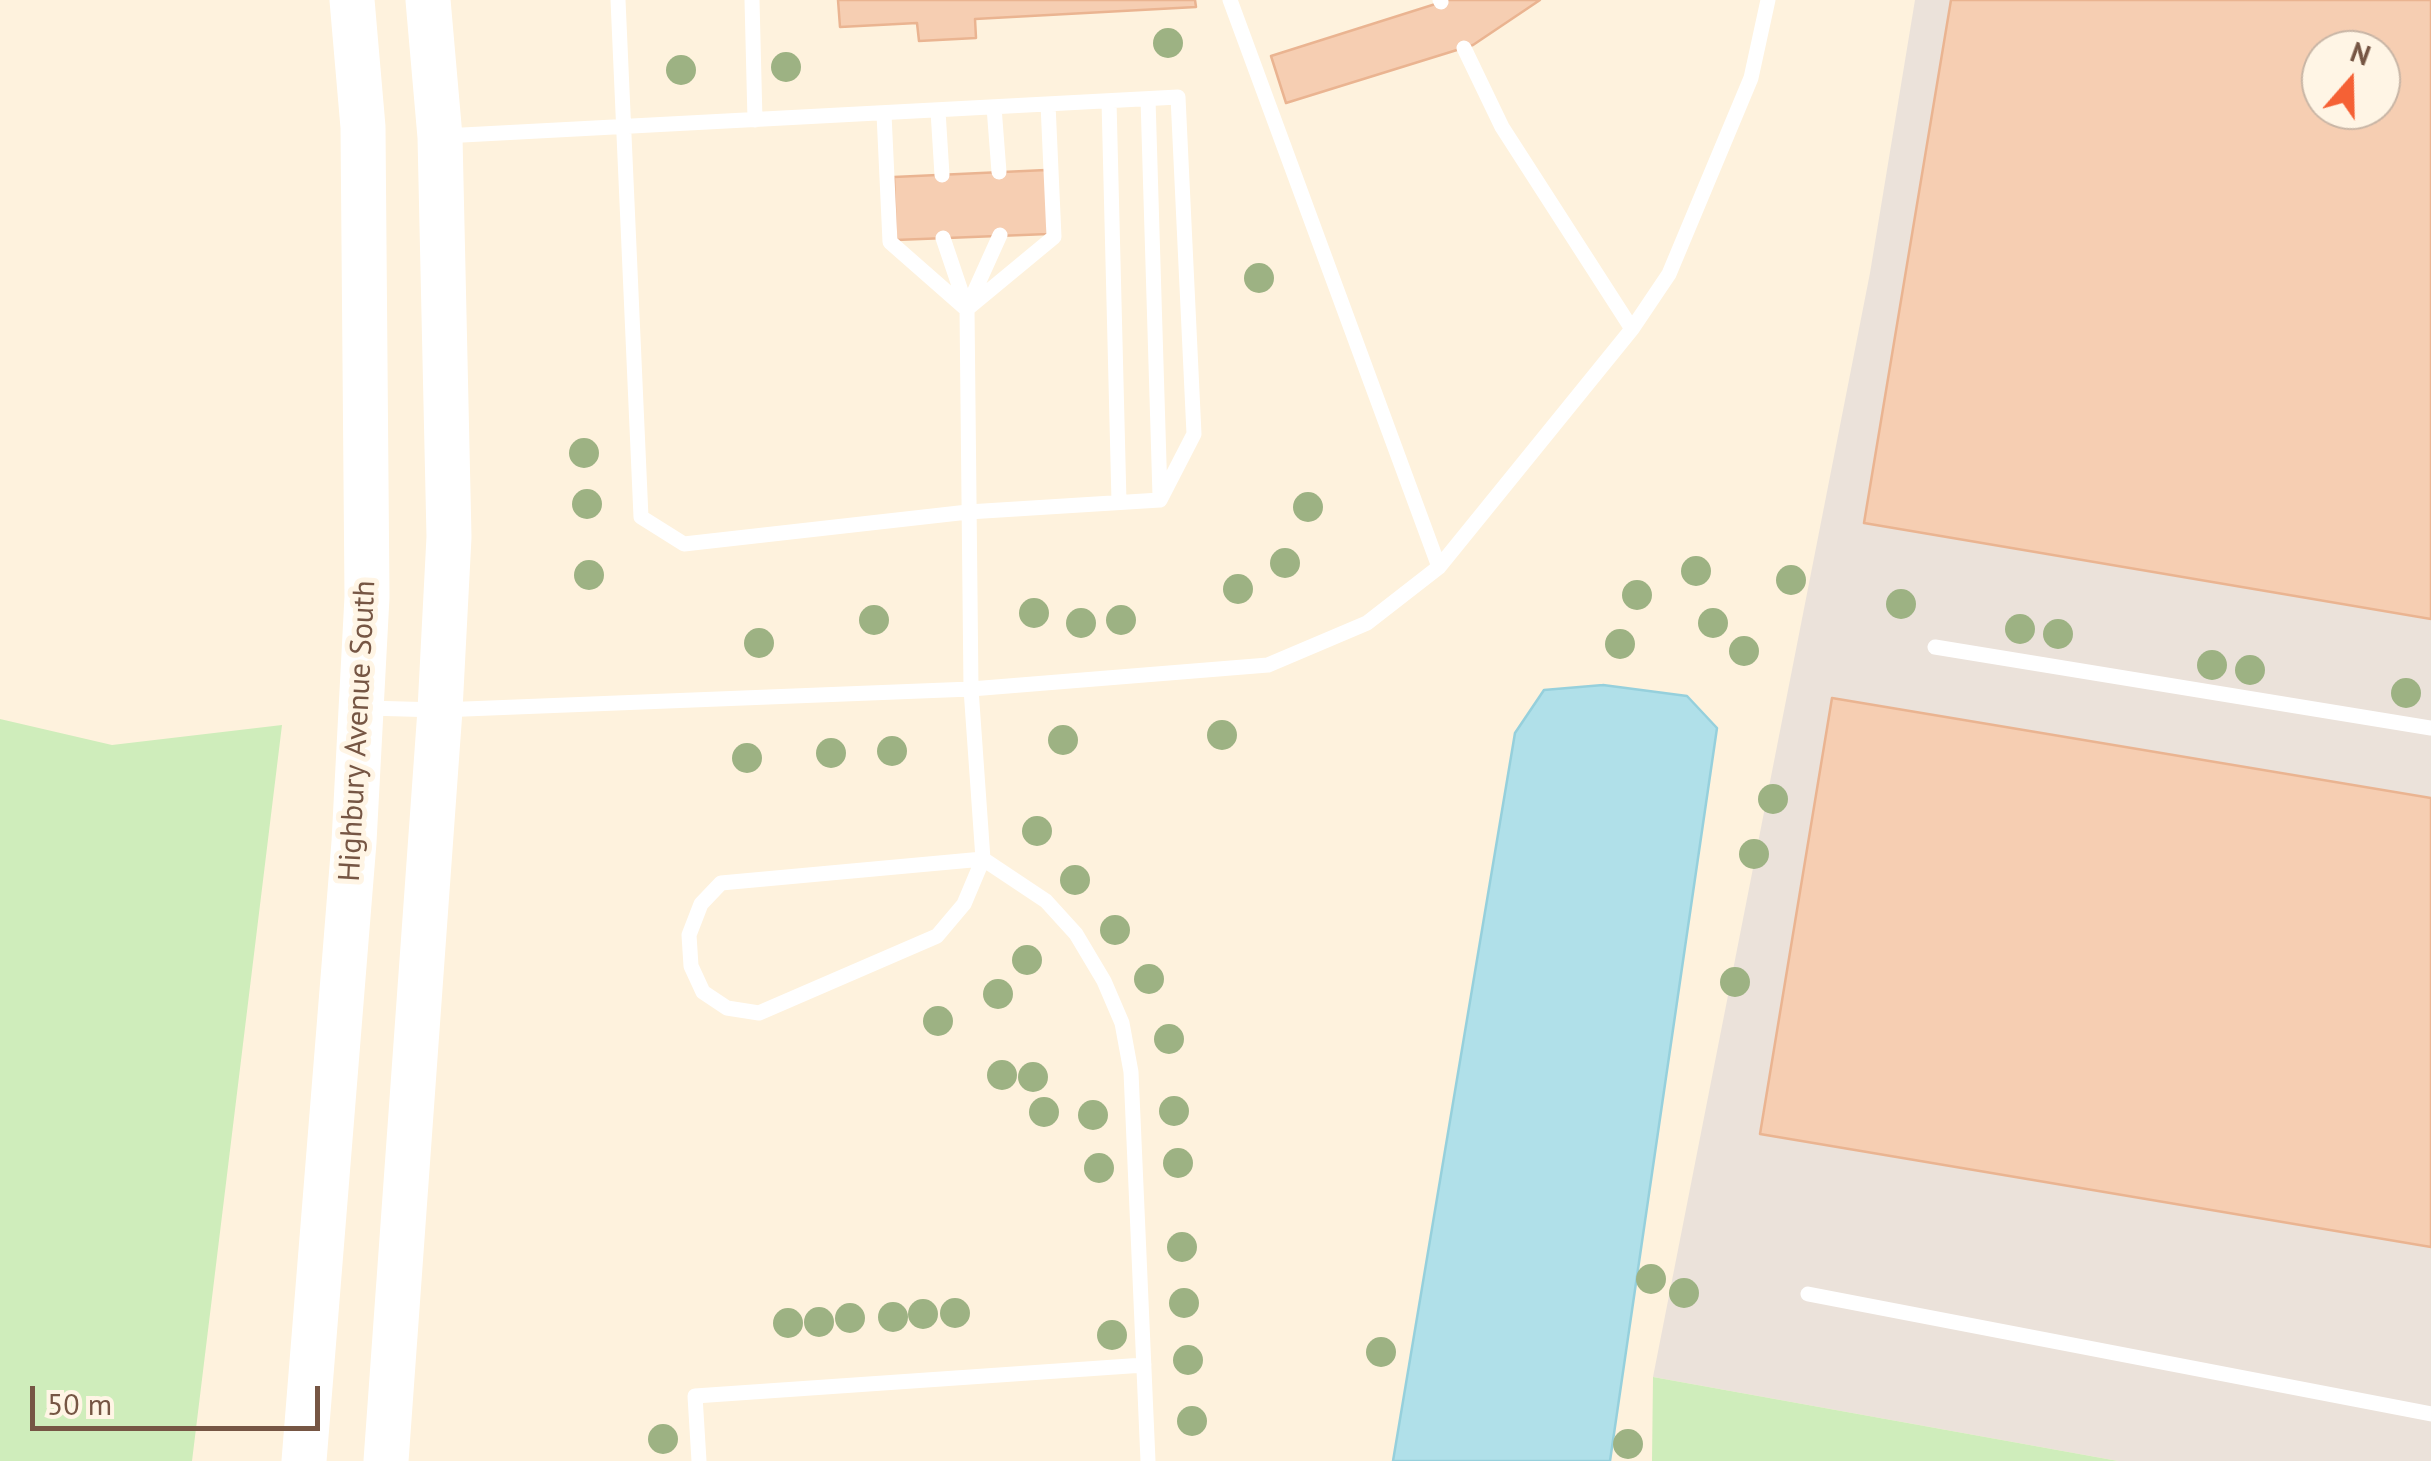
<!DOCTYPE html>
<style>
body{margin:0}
#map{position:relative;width:2431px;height:1461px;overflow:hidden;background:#fef2dd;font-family:"PT Sans",sans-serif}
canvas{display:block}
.north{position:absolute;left:2301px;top:30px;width:100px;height:100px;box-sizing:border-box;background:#fff5e5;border:2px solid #c8b5a5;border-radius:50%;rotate:20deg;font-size:28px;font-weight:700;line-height:40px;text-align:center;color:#765644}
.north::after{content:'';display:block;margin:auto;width:35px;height:45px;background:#f56135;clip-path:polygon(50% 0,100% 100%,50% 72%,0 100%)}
.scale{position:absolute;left:30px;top:1386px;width:290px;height:45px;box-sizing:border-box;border:5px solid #765644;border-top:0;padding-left:12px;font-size:30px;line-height:35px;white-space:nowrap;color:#765644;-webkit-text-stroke:8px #fff5e5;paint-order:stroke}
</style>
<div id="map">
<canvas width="2431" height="1461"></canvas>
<div class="north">N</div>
<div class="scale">50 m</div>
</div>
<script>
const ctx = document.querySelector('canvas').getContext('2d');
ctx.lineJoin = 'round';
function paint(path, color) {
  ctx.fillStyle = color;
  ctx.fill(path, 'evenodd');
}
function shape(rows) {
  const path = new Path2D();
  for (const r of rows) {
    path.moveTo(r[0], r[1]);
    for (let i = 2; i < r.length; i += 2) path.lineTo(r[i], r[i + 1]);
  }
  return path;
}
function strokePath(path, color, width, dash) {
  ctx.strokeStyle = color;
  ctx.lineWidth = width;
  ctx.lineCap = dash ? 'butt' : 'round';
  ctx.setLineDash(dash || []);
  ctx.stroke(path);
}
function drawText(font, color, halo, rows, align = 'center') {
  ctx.font = font + ' "PT Sans",sans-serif';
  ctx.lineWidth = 10;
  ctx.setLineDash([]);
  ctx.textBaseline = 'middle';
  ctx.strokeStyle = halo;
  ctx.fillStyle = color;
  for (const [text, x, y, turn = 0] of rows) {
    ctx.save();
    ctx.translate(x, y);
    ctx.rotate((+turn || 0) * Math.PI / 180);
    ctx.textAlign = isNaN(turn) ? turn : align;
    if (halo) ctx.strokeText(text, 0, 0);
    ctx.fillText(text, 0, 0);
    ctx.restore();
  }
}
const industrial = shape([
 [1915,0,2431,0,2431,1461,2118,1461,1653,1377,1870,273],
 [2321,50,2381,50,2381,110,2321,110]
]);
const green = shape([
 [0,719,112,745,282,725,192,1461,0,1461],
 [1653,1377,2118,1461,1652,1461]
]);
const water = shape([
 [1603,685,1687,696,1717,728,1610,1461,1393,1461,1515,733,1544,690,1603,685]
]);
const building = shape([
 [838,0,1195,0,1196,7,975,19,976,38,919,41,917,23,840,27,838,0],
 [1448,0,1540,0,1473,45,1286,103,1271,56,1448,0],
 [1951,0,2431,0,2431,619,1864,523,1951,0],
 [2321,50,2381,50,2381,110,2321,110,2321,50],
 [1046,170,1048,234,896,240,894,177,1046,170],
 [1832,698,2431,798,2431,1247,1760,1134,1832,698]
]);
const service = shape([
 [618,0,641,517,684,544,968,512,1160,500],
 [752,0,755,120],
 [1230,0,1439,567],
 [1440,0,1441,2],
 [1464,48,1502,127,1632,329],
 [1148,99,1160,496],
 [1109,101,1119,502],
 [994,107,999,172],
 [938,111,942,175],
 [884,114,890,242,964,307],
 [444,136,1178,97,1194,434,1160,500],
 [943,238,967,309,971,689,983,859,1046,901,1076,934,1104,981,1122,1023,1131,1072,1148,1461],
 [968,306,1000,235],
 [967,309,1054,237,1048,104],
 [1935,647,2431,728],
 [367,708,440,710,971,689,1268,665,1367,623,1439,567,1632,329,1669,274,1751,78,1768,0],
 [983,859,964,904,937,936,759,1013,727,1008,703,992,691,966,689,935,701,904,721,883,983,859],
 [1808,1294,2431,1414],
 [699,1461,695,1396,1144,1365]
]);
const secondary = shape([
 [304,1461,354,842,367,597,363,127,352,0],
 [386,1461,440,710,449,537,440,137,428,0]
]);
const trees = [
 [1168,43],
 [786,67],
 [681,70],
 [1259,278],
 [584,453],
 [587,504],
 [1308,507],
 [1285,563],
 [1696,571],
 [589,575],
 [1791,580],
 [1238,589],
 [1637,595],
 [1901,604],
 [1034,613],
 [874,620],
 [1121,620],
 [1081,623],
 [1713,623],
 [2020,629],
 [2058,634],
 [759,643],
 [1620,644],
 [1744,651],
 [2212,665],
 [2250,670],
 [2406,693],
 [1222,735],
 [1063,740],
 [892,751],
 [831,753],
 [747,758],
 [1773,799],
 [1037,831],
 [1754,854],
 [1075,880],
 [1115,930],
 [1027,960],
 [1149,979],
 [1735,982],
 [998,994],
 [938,1021],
 [1169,1039],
 [1002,1075],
 [1033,1077],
 [1174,1111],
 [1044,1112],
 [1093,1115],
 [1178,1163],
 [1099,1168],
 [1182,1247],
 [1651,1279],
 [1684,1293],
 [1184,1303],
 [955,1313],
 [923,1314],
 [893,1317],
 [850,1318],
 [819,1322],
 [788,1323],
 [1112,1335],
 [1381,1352],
 [1188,1360],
 [1192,1421],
 [663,1439],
 [1628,1444]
];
const streetNames = [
 ["Highbury Avenue South",358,731,-87]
];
paint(industrial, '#ebe2da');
paint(green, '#cfedbb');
paint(water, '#b0e0e9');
strokePath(water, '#96d0dc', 2.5);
paint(building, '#f6ceb2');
strokePath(building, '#eab491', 2.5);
strokePath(service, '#fff', 15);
strokePath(secondary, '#fff', 45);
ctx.fillStyle = '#9db283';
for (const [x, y] of trees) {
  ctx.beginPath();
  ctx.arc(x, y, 15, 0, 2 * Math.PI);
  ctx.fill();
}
drawText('30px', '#765644', '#fff5e5', streetNames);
</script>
